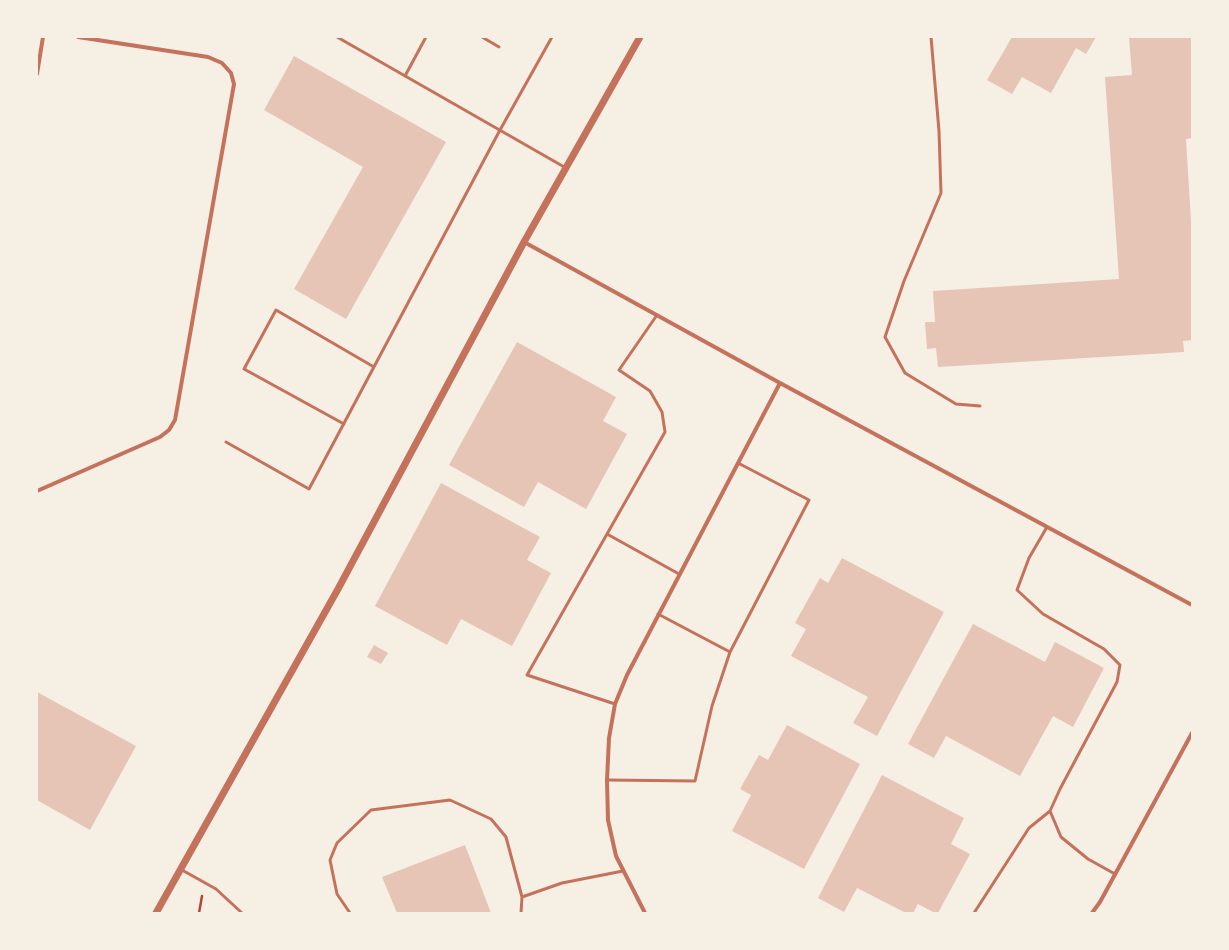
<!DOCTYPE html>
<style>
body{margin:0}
#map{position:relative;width:1229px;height:950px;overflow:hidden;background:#f6efe4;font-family:"Varela Round",sans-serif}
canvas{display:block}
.frame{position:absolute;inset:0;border:38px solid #f6efe4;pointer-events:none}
</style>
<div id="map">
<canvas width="1229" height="950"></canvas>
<div class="frame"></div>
</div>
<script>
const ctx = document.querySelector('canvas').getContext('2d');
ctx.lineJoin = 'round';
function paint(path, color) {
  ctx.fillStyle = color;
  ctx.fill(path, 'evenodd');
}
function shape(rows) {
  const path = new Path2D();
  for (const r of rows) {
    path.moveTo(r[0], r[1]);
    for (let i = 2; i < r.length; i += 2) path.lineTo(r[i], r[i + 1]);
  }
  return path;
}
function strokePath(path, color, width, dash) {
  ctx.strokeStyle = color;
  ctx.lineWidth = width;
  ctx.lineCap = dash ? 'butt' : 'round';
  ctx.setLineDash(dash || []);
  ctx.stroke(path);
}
const building = shape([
 [1012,37,1096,37,1086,54,1076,48,1051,93,1022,77,1012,94,987,80],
 [1129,37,1192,37,1192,138,1186,139,1192,238,1192,340,1183,341,1184,352,938,367,936,348,927,349,925,322,935,322,933,291,1119,279,1105,77,1132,75],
 [294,56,446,142,346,319,294,289,363,167,264,110],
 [517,342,616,397,603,421,627,434,586,509,538,482,524,507,449,465],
 [441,483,540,537,527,560,551,573,512,646,461,619,447,645,375,606],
 [842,558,944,612,877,736,853,723,868,697,791,656,806,629,795,623,820,578,828,583],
 [973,624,1045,662,1055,642,1104,668,1073,727,1053,716,1020,776,946,736,934,758,908,744],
 [374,645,388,653,381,664,367,657],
 [37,692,136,746,90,830,37,800],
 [787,725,860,764,804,869,732,831,751,795,740,789,759,755,768,760],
 [882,775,964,818,951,844,970,854,938,913,935,913,918,904,913,913,906,913,857,888,844,912,818,898],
 [465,845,491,913,397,913,382,877]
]);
const path = shape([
 [199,913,202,896]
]);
const service = shape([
 [337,37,566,168],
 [482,37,499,47],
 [931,37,939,131,941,193,904,281,885,337,905,373,956,404,980,406],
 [405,76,426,37],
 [657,315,619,370,650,391,662,412,665,432,607,534,679,574],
 [344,424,244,369,276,310,374,367],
 [226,442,309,489,500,130,552,37],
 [1047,527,1029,558,1017,590,1043,614,1104,649,1120,665,1117,682,1060,789,1050,811,1061,837,1088,859,1115,874],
 [607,534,527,675,615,704],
 [658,614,730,652,809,500,738,463],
 [607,780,695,781,712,706,730,652],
 [182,870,216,889,242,913],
 [522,897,562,883,623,871],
 [350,913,337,894,330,860,337,843,371,810,450,800,491,819,506,837,522,897,521,913],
 [974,913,1029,828,1050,811]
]);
const minor = shape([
 [37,74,43,37],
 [524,242,780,383,1192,605],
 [37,491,160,437,169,430,175,420,234,84,231,73,222,63,208,57,78,37],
 [645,913,616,856,608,820,607,780,609,738,615,704,627,675,780,383],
 [1092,913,1100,902,1192,733]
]);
const tertiary = shape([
 [156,913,338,589,524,242,640,37]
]);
paint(building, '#e6c5b7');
strokePath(path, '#b5482f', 2.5);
strokePath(service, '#c5725c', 3);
strokePath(minor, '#c5725c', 4);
strokePath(tertiary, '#c5725c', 7);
</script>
